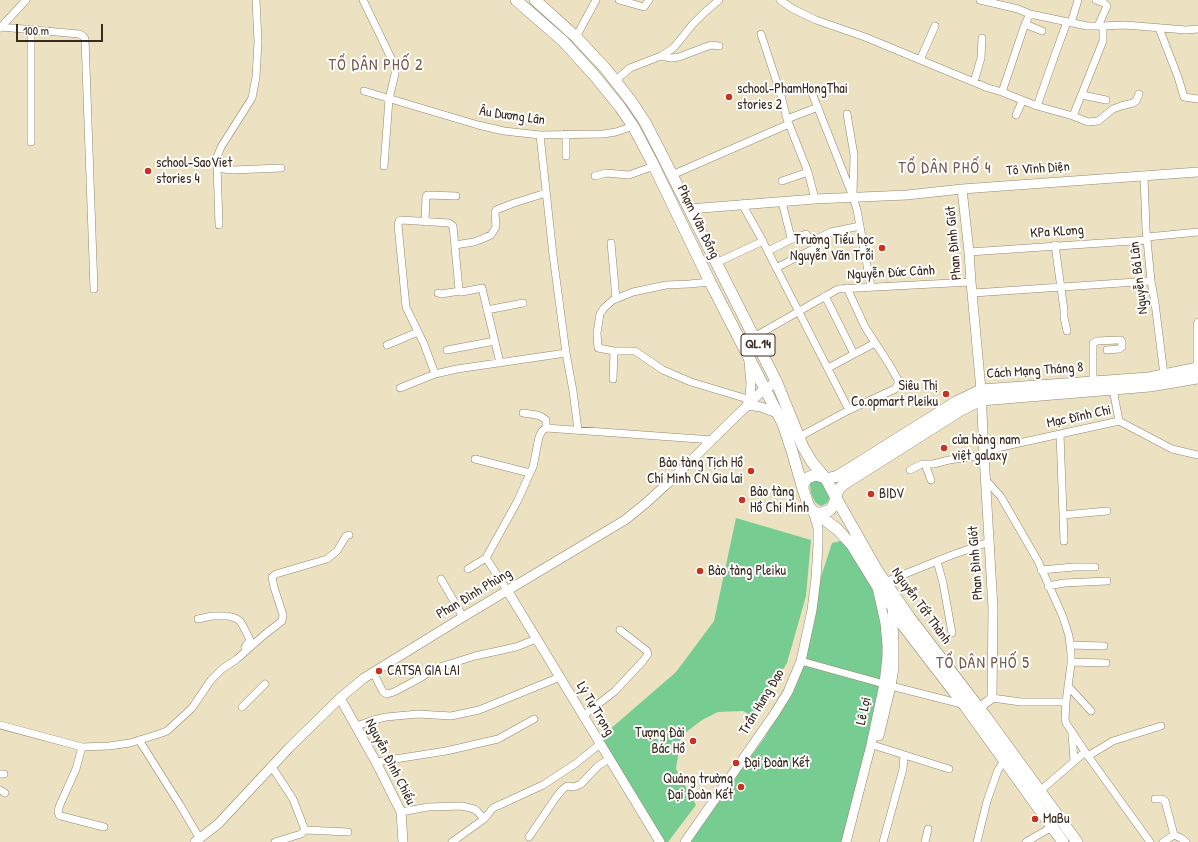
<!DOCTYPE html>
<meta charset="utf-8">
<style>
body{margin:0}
#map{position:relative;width:1198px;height:842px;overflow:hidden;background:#ece2c2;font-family:"Patrick Hand",sans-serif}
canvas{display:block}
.scale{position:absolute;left:16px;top:24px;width:87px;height:18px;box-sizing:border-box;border:2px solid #3b2a1e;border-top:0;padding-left:5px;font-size:12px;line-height:14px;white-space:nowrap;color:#3b2a1e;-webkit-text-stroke:3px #fff;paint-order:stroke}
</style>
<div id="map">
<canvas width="1198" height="842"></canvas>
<div class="scale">100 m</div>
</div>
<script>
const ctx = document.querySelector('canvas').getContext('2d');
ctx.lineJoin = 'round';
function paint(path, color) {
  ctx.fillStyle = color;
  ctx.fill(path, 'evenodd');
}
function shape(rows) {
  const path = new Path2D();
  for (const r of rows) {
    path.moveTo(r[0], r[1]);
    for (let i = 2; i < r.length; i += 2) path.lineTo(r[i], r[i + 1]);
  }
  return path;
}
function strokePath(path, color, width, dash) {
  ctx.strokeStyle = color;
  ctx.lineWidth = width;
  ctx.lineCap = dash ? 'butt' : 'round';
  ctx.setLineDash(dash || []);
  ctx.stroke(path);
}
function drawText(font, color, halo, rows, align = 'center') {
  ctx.font = font + ' "Patrick Hand",sans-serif';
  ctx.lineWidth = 4;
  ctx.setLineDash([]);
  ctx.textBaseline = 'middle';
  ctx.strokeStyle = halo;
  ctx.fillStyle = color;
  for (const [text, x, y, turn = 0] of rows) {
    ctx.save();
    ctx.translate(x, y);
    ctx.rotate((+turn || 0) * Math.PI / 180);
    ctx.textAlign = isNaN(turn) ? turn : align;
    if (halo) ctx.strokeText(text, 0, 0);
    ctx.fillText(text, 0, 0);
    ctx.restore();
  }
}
const green = shape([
 [820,479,830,497,827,503,821,506,819,505,815,502,811,493,810,485,811,481],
 [736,518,811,540,806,596,787,663,754,717,743,711,718,712,702,720,681,736,676,769,696,805,668,842,664,842,601,737,676,672,714,621],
 [840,541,850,546,868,576,877,604,881,623,884,665,846,842,689,842,765,737,788,692,814,598,832,543]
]);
const street = shape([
 [256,0,258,42,256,77,252,98,221,147,217,157,217,165,223,169,233,170,281,168],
 [363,0,393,62,395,67,395,74,389,99,384,166],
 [619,0,644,7,649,0],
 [780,0,793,9,816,20,865,37,988,88,1002,92,1025,24,1030,14,1087,26,1103,26,1125,25,1186,30,1198,29],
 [980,0,1018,9,1030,14],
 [1096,0,1104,3,1107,6,1098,26],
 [1071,23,1078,0],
 [1025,24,1042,31],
 [1,27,79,34,83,36,85,39,94,289],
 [0,28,26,0],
 [1159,28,1178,77,1184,97,1198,99],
 [31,31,31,142],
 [761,34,780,92,787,119,808,172,815,199],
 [576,37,596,0],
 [661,56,671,58,679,57,711,45,719,46],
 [920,60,935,26],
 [615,81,630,68,661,56,672,49,676,45,692,25,705,12,719,0],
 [974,82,981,58,982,38],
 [364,91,478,125,504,131,540,135,603,134,616,132,633,126],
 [780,92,807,87,810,89,812,93,853,197,857,210,871,287],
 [1002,92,1037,106,1073,116,1088,122,1098,121,1113,109,1121,106,1133,103,1136,101,1139,94],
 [1082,95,1106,100],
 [1037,106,1056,52,1067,22],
 [847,114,854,155,853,195],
 [1016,115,1021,104,1021,100],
 [1073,116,1103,41,1103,26],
 [787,119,818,107],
 [566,134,566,156],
 [540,135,553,255,566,353,573,391,578,430],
 [217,165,219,225],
 [672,175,789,124],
 [595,176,606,173,629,175,654,166],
 [1144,176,1146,229,1151,281,1155,303,1164,375],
 [782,181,808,172],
 [782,202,791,238,794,239,806,234,811,240,814,242],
 [742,204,760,236,849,410],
 [425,222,426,197,427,195,456,196],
 [1147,237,1198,232],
 [611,243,616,299],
 [455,245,474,242,482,239,491,235,496,227,495,213,496,210,514,203,546,193],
 [1055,245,1064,310,1064,317,1067,331],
 [768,251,792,239],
 [969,252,1147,240],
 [716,263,763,241],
 [776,268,813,249,815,247,814,242,815,240,831,232,860,226],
 [710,282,689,284,666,285,633,292,613,300,604,308,600,314,597,333,598,348,614,351,635,351,663,370,691,382,751,400],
 [438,293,441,294,460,291],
 [973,293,1151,281],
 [825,296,854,354],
 [487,310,523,303],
 [754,337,838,289,971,282],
 [387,345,418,332],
 [447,350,495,341],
 [828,368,875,343],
 [1197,368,1197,325,1198,322],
 [435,374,424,344,406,307,398,225,399,221,401,220,449,223,453,226,459,290,462,292,482,288,500,363],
 [613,379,614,351],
 [1093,382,1093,343,1097,341,1118,340,1121,340,1122,342,1122,347,1119,349,1107,350],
 [400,388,435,374,457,369,566,353],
 [1113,389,1119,421],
 [523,413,537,415,542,417,546,420,546,428],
 [1060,434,1064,541],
 [799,437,849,410,895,389,898,384,898,380,889,364,865,327,847,288],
 [983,451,1119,421,1172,449,1198,455],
 [475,459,530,473],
 [925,464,931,480],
 [910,470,922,464,933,464,949,460,984,455],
 [985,479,1001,497,1038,561,1063,617,1069,636,1071,654,1071,664,1066,702,1021,702,992,698],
 [1063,515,1107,511],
 [937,561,943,583,952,633],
 [468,569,486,558],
 [1041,570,1074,567,1095,567],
 [441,579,463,617],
 [885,582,952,555,989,542],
 [1048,586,1064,583,1107,581],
 [507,590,486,558,518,500,530,473,533,467,539,437,542,431,546,428,713,440],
 [198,619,212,616,228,616,235,618,240,621,243,626,250,640,245,647],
 [1070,645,1104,646],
 [801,661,884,684],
 [1071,662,1106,663],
 [373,672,383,692,387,694,394,692,422,677,429,672,440,667,475,656,516,647,536,639],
 [891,686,958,703,963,705],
 [1068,686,1091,711],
 [1066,702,1065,719,1066,723,1088,756,1150,842],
 [242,707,265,684],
 [583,716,615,691,643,661,648,654,647,651,620,630],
 [0,725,82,747,109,746,130,743,162,733,167,731,192,708,211,680,222,669,237,659,264,635,282,621,283,615,274,587,272,577,276,574,327,559,337,551,346,536,349,535],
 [357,726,373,720,386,717,418,714,451,716,479,710,560,677],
 [1072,734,1074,761],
 [139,740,180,805,200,839],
 [876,746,949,769],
 [82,747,76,769,59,807,58,812,59,815,61,816,104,827],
 [1088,756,1113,741,1161,726],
 [376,762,446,751,498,739,534,719],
 [272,767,293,799,305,830,301,834,275,842],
 [0,774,4,774],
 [0,790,5,793],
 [1040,791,1085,752],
 [1155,799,1162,799,1165,801,1174,835],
 [401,812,428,807,462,806,474,809,477,811,484,819],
 [305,830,348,832],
 [529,837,557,796,563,789,567,786,574,787,581,784,598,766,609,759],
 [452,842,484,819,493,808,543,785,575,764,600,744],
 [883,842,903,769,904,755],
 [925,842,928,829],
 [977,842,987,801,998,770,1004,761],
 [1026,842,1052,827],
 [1163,842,1174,835,1181,838,1186,842]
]);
const secondary = shape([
 [962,189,969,252,971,282,981,390,984,455,993,608,992,698,975,711],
 [689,209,815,199,907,195,962,189,1198,172],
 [749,361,751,383,750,397,747,405,761,407,777,413],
 [507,590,660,842],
 [340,698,376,762,401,812,403,842],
 [879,736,891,686,894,668,894,642,892,607],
 [195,842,218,824,289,748,340,698,364,678,463,617,625,520,646,503,668,483,765,388,777,383],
 [685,842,775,713,788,692,801,661,812,610,816,578,818,545,818,528,813,511],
 [846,842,871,745,884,684,887,656,887,645,885,623,877,587]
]);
const primary = shape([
 [516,0,563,41,594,75,620,107,633,126,651,160,710,282,783,424,792,451,803,489],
 [535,0,576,37,605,68,631,101,645,122,663,157,777,383,803,447,812,462,826,479,838,476,956,402,981,390,1149,378,1198,368],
 [815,475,823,477,826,479,836,498,833,506,830,510,822,513,817,513,813,511,809,507,803,489,803,485,807,478,815,475],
 [813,511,837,529,852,545,876,584,892,606,902,624,965,706,1063,842],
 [1077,842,986,717,910,618,878,572,836,498,838,490,844,484,961,410,981,400,1150,386,1198,378]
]);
const markers = [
 [729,97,4,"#c8321e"],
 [148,171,4,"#c8321e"],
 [882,248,4,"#c8321e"],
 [946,394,4,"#c8321e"],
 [944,448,4,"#c8321e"],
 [751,471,4,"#c8321e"],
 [871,494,4,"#c8321e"],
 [742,500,4,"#c8321e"],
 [700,571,4,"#c8321e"],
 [379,671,4,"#c8321e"],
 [693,741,4,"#c8321e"],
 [736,763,4,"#c8321e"],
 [741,787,4,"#c8321e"],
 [1035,819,4,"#c8321e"]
];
const shields = [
 [758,345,34]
];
const shieldNames = [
 ["QL.14",758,345]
];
const poiNames = [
 ["school-PhamHongThai",737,89],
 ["stories 2",737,105],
 ["school-SaoViet",156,163],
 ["stories 4",156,179],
 ["Trường Tiểu học",874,240,"right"],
 ["Nguyễn Văn Trỗi",874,256,"right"],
 ["Siêu Thị",938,386,"right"],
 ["Co.opmart Pleiku",938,402,"right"],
 ["cửa hàng nam",952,440],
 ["việt galaxy",952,456],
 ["Bảo tàng Tịch Hồ",743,463,"right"],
 ["Chí Minh CN Gia lai",743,479,"right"],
 ["Bảo tàng",750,492],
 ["Hồ Chí Minh",750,508],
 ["BIDV",879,494],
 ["Bảo tàng Pleiku",708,571],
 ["CATSA GIA LAI",387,671],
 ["Tượng Đài",685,733,"right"],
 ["Bác Hồ",685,749,"right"],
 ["Đại Đoàn Kết",744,763],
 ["Quảng trường",733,779,"right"],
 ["Đại Đoàn Kết",733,795,"right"],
 ["MaBu",1043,819]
];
const streetNames = [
 ["Âu Dương Lân",512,116,8],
 ["Tô Vĩnh Diện",1038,169,-4],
 ["Phạm Văn Đồng",698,222,64],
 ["KPa KLơng",1057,232,-4],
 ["Phan Đình Giót",954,243,-95],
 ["Nguyễn Đức Cảnh",891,273,-3],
 ["Nguyễn Bá Lân",1139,278,-97],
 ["Cách Mạng Tháng 8",1035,371,-4],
 ["Mạc Đĩnh Chi",1079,417,-12],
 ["Phan Đình Giót",976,563,-94],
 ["Phan Đình Phùng",474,594,-31],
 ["Nguyễn Tất Thành",921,606,54],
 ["Trần Hưng Đạo",762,702,-59],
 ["Lý Tự Trọng",595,709,59],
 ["Lê Lợi",864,711,-78],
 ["Nguyễn Đình Chiểu",390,762,63]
];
const quarterNames = [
 ["TỔ DÂN PHỐ 2",376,66],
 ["TỔ DÂN PHỐ 4",945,169],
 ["TỔ DÂN PHỐ 5",983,664]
];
paint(green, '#77cd91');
strokePath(street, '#948670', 8);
strokePath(secondary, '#948670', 10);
strokePath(primary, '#948670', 12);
strokePath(street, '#fff', 7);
strokePath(secondary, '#fff', 9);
strokePath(primary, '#fff', 11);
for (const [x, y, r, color] of markers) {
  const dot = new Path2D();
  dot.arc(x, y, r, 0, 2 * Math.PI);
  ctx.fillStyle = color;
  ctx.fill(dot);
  strokePath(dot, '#fff', 1.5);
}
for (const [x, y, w] of shields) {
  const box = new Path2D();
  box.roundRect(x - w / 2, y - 11, w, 22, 3);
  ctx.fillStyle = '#fff';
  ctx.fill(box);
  strokePath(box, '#3b2a1e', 1);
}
drawText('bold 13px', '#3b2a1e', null, shieldNames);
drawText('14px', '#3b2a1e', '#fff', poiNames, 'left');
drawText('14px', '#3b2a1e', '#fff', streetNames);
ctx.letterSpacing = '1px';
drawText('16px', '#75594c', '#fff', quarterNames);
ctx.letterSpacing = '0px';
</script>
